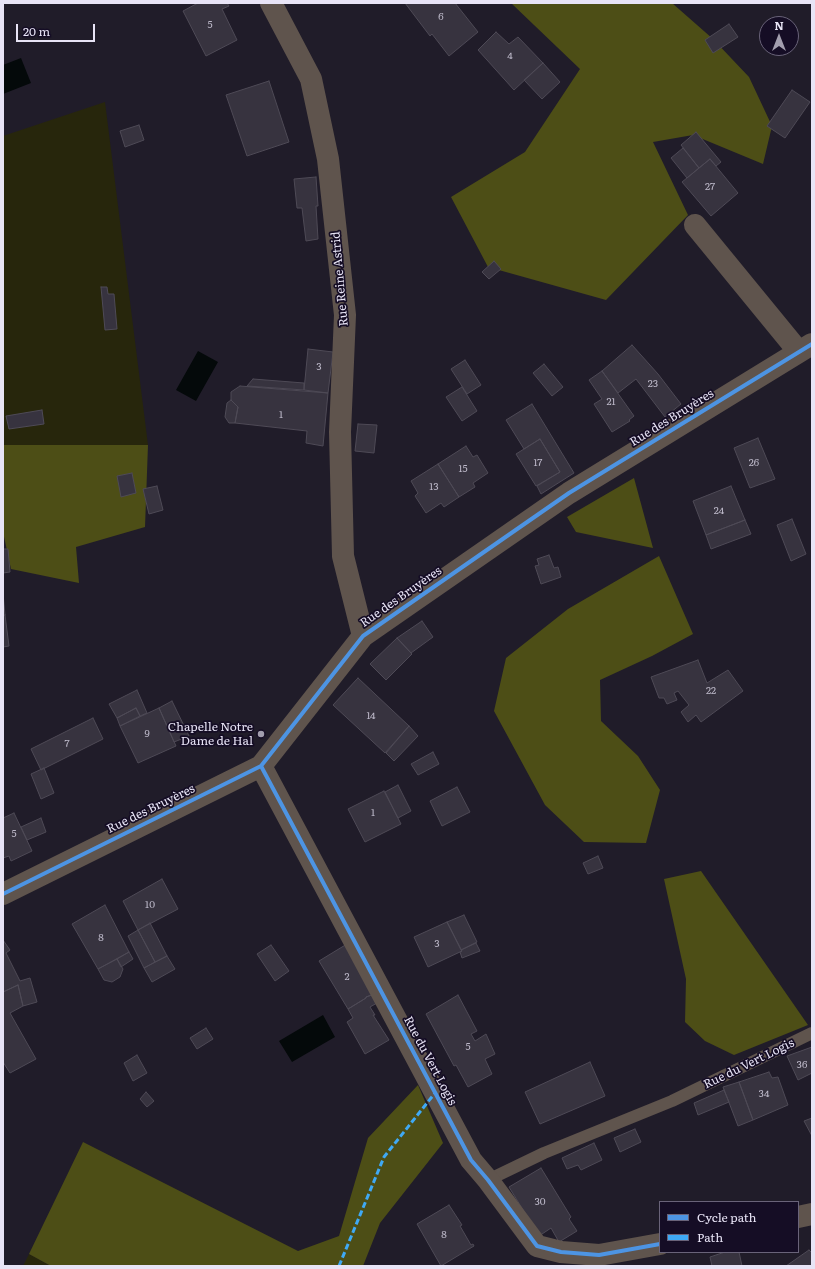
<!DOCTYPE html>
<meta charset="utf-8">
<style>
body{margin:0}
#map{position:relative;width:815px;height:1269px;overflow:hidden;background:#201c29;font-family:Literata,serif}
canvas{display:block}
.frame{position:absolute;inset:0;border:4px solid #e8e4f6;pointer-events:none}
.legend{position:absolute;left:659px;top:1201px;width:140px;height:52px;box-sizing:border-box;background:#150d25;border:1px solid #696379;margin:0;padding:5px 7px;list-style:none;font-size:12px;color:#e8e4f6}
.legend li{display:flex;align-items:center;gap:8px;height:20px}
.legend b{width:20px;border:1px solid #696379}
.north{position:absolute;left:759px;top:16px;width:40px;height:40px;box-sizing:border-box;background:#150d25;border:1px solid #696379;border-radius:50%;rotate:0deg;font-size:11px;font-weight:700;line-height:16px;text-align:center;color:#e8e4f6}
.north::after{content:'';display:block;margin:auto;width:14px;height:18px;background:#a29eae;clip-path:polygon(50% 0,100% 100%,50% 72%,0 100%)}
.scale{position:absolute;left:16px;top:24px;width:79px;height:18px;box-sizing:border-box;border:2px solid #e8e4f6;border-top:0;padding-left:5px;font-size:12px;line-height:14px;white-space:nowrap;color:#e8e4f6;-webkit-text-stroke:3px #150d25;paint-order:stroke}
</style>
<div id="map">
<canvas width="815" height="1269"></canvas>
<div class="frame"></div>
<ul class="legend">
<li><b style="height:5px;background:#4d94e3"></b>Cycle path</li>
<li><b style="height:5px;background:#3fa9f5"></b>Path</li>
</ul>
<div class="north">N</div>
<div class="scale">20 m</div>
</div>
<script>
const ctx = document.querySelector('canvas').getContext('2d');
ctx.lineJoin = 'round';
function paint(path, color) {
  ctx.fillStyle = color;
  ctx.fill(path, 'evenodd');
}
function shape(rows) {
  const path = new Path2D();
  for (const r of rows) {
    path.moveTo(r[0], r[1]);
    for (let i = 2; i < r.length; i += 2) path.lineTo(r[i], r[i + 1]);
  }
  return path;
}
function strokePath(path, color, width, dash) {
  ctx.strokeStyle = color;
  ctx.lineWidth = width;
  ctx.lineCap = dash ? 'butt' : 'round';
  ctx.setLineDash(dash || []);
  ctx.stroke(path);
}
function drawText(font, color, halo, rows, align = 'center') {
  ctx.font = font + ' Literata,serif';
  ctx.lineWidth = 3.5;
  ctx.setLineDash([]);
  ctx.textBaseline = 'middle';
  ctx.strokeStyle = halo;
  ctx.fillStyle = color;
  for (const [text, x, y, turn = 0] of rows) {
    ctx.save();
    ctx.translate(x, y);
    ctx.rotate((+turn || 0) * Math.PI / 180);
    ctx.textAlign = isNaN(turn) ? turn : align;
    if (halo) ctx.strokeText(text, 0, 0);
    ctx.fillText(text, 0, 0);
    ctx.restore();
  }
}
const green = shape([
 [105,102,148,445,3,445,3,136],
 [29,1254,51,1266,23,1266]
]);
const forest = shape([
 [511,3,672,3,713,39,749,77,772,126,763,164,693,135,653,142,688,215,606,300,488,267,451,197,525,152,580,69],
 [3,445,148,445,145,527,76,547,79,583,11,569,3,532],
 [634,478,653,548,576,532,567,517],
 [659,556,693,634,652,656,600,680,601,721,638,756,660,790,646,843,584,842,545,805,494,711,506,658,568,609],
 [701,871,808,1025,734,1055,705,1041,685,1022,686,979,664,879],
 [418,1085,443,1143,380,1223,363,1266,51,1266,29,1254,83,1142,298,1251,339,1236,368,1138]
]);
const water = shape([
 [21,58,31,83,3,94,3,65],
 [198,351,218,362,196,401,176,390],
 [323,1015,335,1037,292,1062,279,1041]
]);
const building = shape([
 [198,3,227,3,229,6,222,9,237,40,206,56,183,11,198,3],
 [405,3,455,3,478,32,449,56,432,34,430,36,405,3],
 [729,24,738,37,713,53,705,40,729,24],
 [496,32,509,44,518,37,543,63,514,90,478,50,496,32],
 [543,63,560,82,542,99,524,80,543,63],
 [269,81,289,142,247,156,226,95,269,81],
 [792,90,810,102,785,138,767,126,792,90],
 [139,125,144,140,125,147,120,131,139,125],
 [696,132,721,162,716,166,710,159,699,168,681,145,696,132],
 [683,148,699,168,687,178,671,158,683,148],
 [710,159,738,193,711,216,682,182,710,159],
 [316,177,318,206,316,206,318,239,306,241,302,208,297,208,294,179,316,177],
 [494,261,501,269,489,279,482,272,494,261],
 [101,287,107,287,108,294,114,294,117,329,105,330,101,287],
 [632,345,658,374,681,404,665,417,636,379,618,393,602,371,632,345],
 [308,349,333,352,328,393,304,390,308,349],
 [465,360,481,385,467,394,451,369,465,360],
 [544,364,563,387,552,396,533,373,544,364],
 [602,371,634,416,629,420,630,421,612,432,594,404,602,399,589,380,602,371],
 [253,379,304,383,304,390,247,386,253,379],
 [240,386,328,393,323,446,306,443,307,431,235,423,238,407,231,400,231,392,240,386],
 [462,387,477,411,462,421,446,397,462,387],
 [231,400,238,407,235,423,229,423,225,417,227,403,231,400],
 [532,404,574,473,541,494,537,486,560,472,540,439,524,449,506,420,532,404],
 [42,410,44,424,9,429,6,416,42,410],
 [358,424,377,425,374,453,355,451,358,424],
 [758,438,775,479,750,488,734,448,758,438],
 [540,439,560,472,536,486,516,454,540,439],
 [466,446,473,457,477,455,488,473,473,483,475,487,459,497,438,464,466,446],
 [438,464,459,497,444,507,441,503,426,513,415,496,418,493,411,481,438,464],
 [132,473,136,493,121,497,117,476,132,473],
 [157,486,163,510,149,514,143,489,157,486],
 [731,486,745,520,706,535,693,501,731,486],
 [792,519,806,554,791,561,777,525,792,519],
 [745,520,751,534,711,549,706,535,745,520],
 [3,549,8,549,10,572,3,573,3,549],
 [549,555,554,568,558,567,561,577,541,584,535,566,539,565,537,559,549,555],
 [3,593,5,615,3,616,3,593],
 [5,615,9,646,3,647,3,616,5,615],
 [422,621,433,637,411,653,397,638,422,621],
 [397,638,412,654,386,680,370,664,397,638],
 [698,660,707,683,728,670,743,691,701,722,696,715,688,722,681,712,689,705,678,691,674,693,677,700,667,704,664,698,659,698,651,677,698,660],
 [358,678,409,726,385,753,333,705,358,678],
 [137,690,147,713,140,716,136,708,117,718,109,704,137,690],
 [172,701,189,736,174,742,159,708,172,701],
 [136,708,140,716,120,726,117,718,136,708],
 [159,708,176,746,138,763,120,726,159,708],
 [93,718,103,739,41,770,31,749,93,718],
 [409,726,418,736,394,761,386,753,409,726],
 [433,752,439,764,418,775,411,764,433,752],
 [44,768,54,793,41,799,31,774,44,768],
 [398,785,411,811,398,818,385,792,398,785],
 [457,787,470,812,442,826,430,801,457,787],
 [384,791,401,824,365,842,348,809,384,791],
 [14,813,32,851,11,861,9,856,3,858,3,818,14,813],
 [41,818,46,832,27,840,21,827,41,818],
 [598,856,603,868,588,874,583,863,598,856],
 [162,879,178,909,138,930,123,901,162,879],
 [105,905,129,952,98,969,72,924,105,905],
 [464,915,477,942,461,950,447,922,464,915],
 [447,922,462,951,428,967,414,937,447,922],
 [150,923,167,956,155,962,138,930,150,923],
 [138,930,155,962,144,968,128,936,138,930],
 [3,940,10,950,6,953,20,981,30,978,37,1002,23,1006,18,985,3,992,3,940],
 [476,943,480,951,462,958,460,952,462,951,461,950,476,943],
 [347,944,374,994,366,997,366,998,348,1009,319,961,347,944],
 [271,945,289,971,275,981,257,954,271,945],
 [129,952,133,959,121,967,117,959,129,952],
 [167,956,175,969,152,982,144,968,167,956],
 [117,959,123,969,120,977,112,982,104,980,98,969,117,959],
 [18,985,23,1006,10,1013,36,1059,10,1073,3,1062,3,992,18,985],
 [372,995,377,1003,370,1007,375,1015,373,1015,389,1040,365,1054,347,1022,353,1018,348,1009,366,998,366,997,372,995],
 [458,995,477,1031,471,1034,475,1041,486,1034,495,1054,485,1059,492,1074,468,1087,456,1065,454,1066,426,1014,458,995],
 [206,1028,213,1039,197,1049,190,1038,206,1028],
 [812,1047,812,1073,798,1080,787,1056,812,1047],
 [137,1055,147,1073,133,1081,124,1063,137,1055],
 [590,1062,605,1096,540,1124,525,1092,590,1062],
 [769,1072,772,1078,778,1077,788,1105,753,1120,739,1082,769,1072],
 [739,1082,753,1120,738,1126,723,1087,739,1082],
 [724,1090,729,1102,698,1115,694,1103,724,1090],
 [146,1092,154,1101,147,1107,140,1099,146,1092],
 [812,1118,812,1136,804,1121,812,1118],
 [635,1129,641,1142,620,1152,614,1138,635,1129],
 [594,1143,602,1160,581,1170,578,1165,567,1169,562,1158,594,1143],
 [541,1168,571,1217,569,1219,577,1231,559,1242,551,1228,539,1236,509,1187,541,1168],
 [449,1205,462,1225,460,1226,471,1245,473,1244,474,1246,441,1266,417,1224,449,1205],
 [809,1250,812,1253,812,1266,786,1266,809,1250],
 [725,1252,739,1252,742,1266,712,1266,710,1257,725,1252]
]);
const service = shape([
 [488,1180,544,1153,672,1101,812,1033]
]);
const minor = shape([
 [271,3,311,79,328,159,345,315,340,432,343,556,363,636],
 [695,225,799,352],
 [261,766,471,1160,488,1180,537,1246,561,1252,599,1255,660,1244],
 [3,894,261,766,363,636,569,493,812,344],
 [798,1217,812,1214]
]);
const quiet = shape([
 [339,1266,384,1157,435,1093]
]);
const cycleway = shape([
 [261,766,471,1160,488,1180,537,1246,561,1252,599,1255,660,1244],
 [3,894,261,766,363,636,569,493,812,344]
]);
const markers = [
 [261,734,4,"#a29eae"]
];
const numberNames = [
 ["6",441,17],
 ["5",210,25],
 ["4",510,56],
 ["27",710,187],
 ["3",319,367],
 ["23",653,384],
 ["21",611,402],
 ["1",281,415],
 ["17",538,463],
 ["26",754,463],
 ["15",463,469],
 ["13",434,487],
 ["24",719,511],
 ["22",711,691],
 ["14",371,716],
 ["9",147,734],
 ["7",67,744],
 ["1",373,813],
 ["5",14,834],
 ["10",150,905],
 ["8",101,938],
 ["3",437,944],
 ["2",347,977],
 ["5",468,1047],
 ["36",802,1065],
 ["34",764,1094],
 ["30",540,1202],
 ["8",444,1235]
];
const streetNames = [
 ["Rue Reine Astrid",340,279,-95],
 ["Rue des Bruyères",672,418,-32],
 ["Rue des Bruyères",401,597,-35],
 ["Rue des Bruyères",151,809,-26],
 ["Rue du Vert Logis",430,1061,62],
 ["Rue du Vert Logis",749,1064,-26]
];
const poiNames = [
 ["Chapelle Notre",253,727],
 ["Dame de Hal",253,741]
];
paint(green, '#27260c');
paint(forest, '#4d4e16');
paint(water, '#04090a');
paint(building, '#37333f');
strokePath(building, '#4e4a56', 1);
strokePath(service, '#5f544d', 12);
strokePath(minor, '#5f544d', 22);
strokePath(quiet, '#3fa9f5', 3, [6, 3]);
strokePath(cycleway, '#4d94e3', 4);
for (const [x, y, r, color] of markers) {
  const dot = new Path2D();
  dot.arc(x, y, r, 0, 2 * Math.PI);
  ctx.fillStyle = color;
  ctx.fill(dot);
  strokePath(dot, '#150d25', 1.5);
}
drawText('10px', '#bcb8c8', null, numberNames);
drawText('12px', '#e8e4f6', '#150d25', streetNames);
drawText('12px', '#e8e4f6', '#150d25', poiNames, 'right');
</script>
